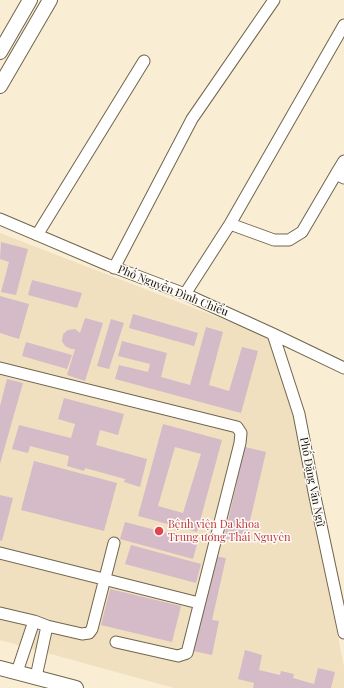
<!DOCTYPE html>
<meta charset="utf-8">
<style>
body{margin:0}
canvas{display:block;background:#f9edd3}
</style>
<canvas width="344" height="688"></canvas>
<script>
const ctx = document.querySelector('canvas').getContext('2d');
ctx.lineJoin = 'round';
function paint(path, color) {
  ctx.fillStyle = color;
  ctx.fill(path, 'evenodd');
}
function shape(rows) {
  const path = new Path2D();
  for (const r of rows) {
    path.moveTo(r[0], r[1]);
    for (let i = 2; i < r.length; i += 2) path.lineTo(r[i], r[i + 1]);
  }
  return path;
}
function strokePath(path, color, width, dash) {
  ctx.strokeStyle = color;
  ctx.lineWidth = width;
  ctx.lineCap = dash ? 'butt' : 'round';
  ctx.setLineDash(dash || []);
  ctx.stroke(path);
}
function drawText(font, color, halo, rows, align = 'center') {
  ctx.font = font + ' "Playfair Display",serif';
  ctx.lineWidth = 3;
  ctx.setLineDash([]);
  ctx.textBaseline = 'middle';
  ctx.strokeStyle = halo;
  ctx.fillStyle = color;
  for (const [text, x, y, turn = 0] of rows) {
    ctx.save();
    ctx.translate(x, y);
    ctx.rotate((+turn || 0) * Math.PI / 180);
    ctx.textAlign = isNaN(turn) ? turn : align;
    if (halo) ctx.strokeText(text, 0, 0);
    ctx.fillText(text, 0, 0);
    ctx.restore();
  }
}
const built = shape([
 [0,233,269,337,296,422,344,667,344,688,174,688,0,640]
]);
const building = shape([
 [1,242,28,249,16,295,1,292,9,262,0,259],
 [32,280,82,293,77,308,28,295],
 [0,296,29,304,19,339,0,333],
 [133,314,198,333,194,346,129,328],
 [85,318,103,323,85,381,67,375,75,349,71,349,65,346,62,341,63,334,68,330,75,329,80,333],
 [111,319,124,323,109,369,97,366],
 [206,327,223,332,209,385,229,391,242,347,258,351,241,413,115,379,119,365,148,372,150,364,118,356,122,341,167,353,161,377,190,385],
 [26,342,72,355,67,369,22,356],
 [7,379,23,383,0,464,0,406],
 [64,398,124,414,118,435,100,430,96,445,147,459,140,487,124,482,125,479,85,468,84,471,67,466,69,456,30,446,28,453,12,449,19,425,71,438,75,424,58,419],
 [163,424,222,440,197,532,138,516],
 [175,447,201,454,183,513,158,506],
 [245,447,266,452,245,542,224,538],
 [34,461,117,483,104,531,21,510],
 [0,495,13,498,2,541,0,540],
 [125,522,198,541,193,559,120,539],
 [131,545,201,564,196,583,125,564],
 [214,556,226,558,212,620,219,621,212,655,193,651],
 [110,589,181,606,172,642,101,625],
 [245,650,262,655,259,670,280,675,281,671,294,674,293,678,314,684,318,668,335,672,331,688,253,688,254,683,238,679]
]);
const minor = shape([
 [336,174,344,161],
 [0,219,108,265,185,294,273,334,344,368],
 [230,224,274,240,289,240,302,232,336,174,344,178],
 [37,235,144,61],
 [114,268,192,119,274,0],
 [185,294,230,224,344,25],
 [273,334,299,414,315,497,344,633],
 [0,368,237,427,241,433,240,443,187,653,178,656,116,642],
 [0,553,199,603],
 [0,613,34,621,47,626,82,634,89,633,92,629,114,543],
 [17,672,34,621],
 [36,677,47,626]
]);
const major = shape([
 [0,52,30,0],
 [0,86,50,0],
 [0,668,76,688]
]);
const markers = [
 [159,531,5,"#e0444e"]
];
const streetNames = [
 ["Phố Nguyễn Đình Chiểu",173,291,22],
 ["Phố Đặng Văn Ngữ",312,482,79]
];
const healthNames = [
 ["Bệnh viện Đa khoa",168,525],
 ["Trung ương Thái Nguyên",168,538]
];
paint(built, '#f0e0bf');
paint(building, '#d5bac8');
strokePath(minor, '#70654e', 13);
strokePath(major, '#70654e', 16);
strokePath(minor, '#fff', 11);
strokePath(major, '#fff', 14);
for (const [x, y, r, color] of markers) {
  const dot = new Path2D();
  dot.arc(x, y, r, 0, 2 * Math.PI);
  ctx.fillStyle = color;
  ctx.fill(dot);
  strokePath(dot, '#fefbf6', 1.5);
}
drawText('11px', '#120e06', '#fefbf6', streetNames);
drawText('11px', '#be3a42', '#fefbf6', healthNames, 'left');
</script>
